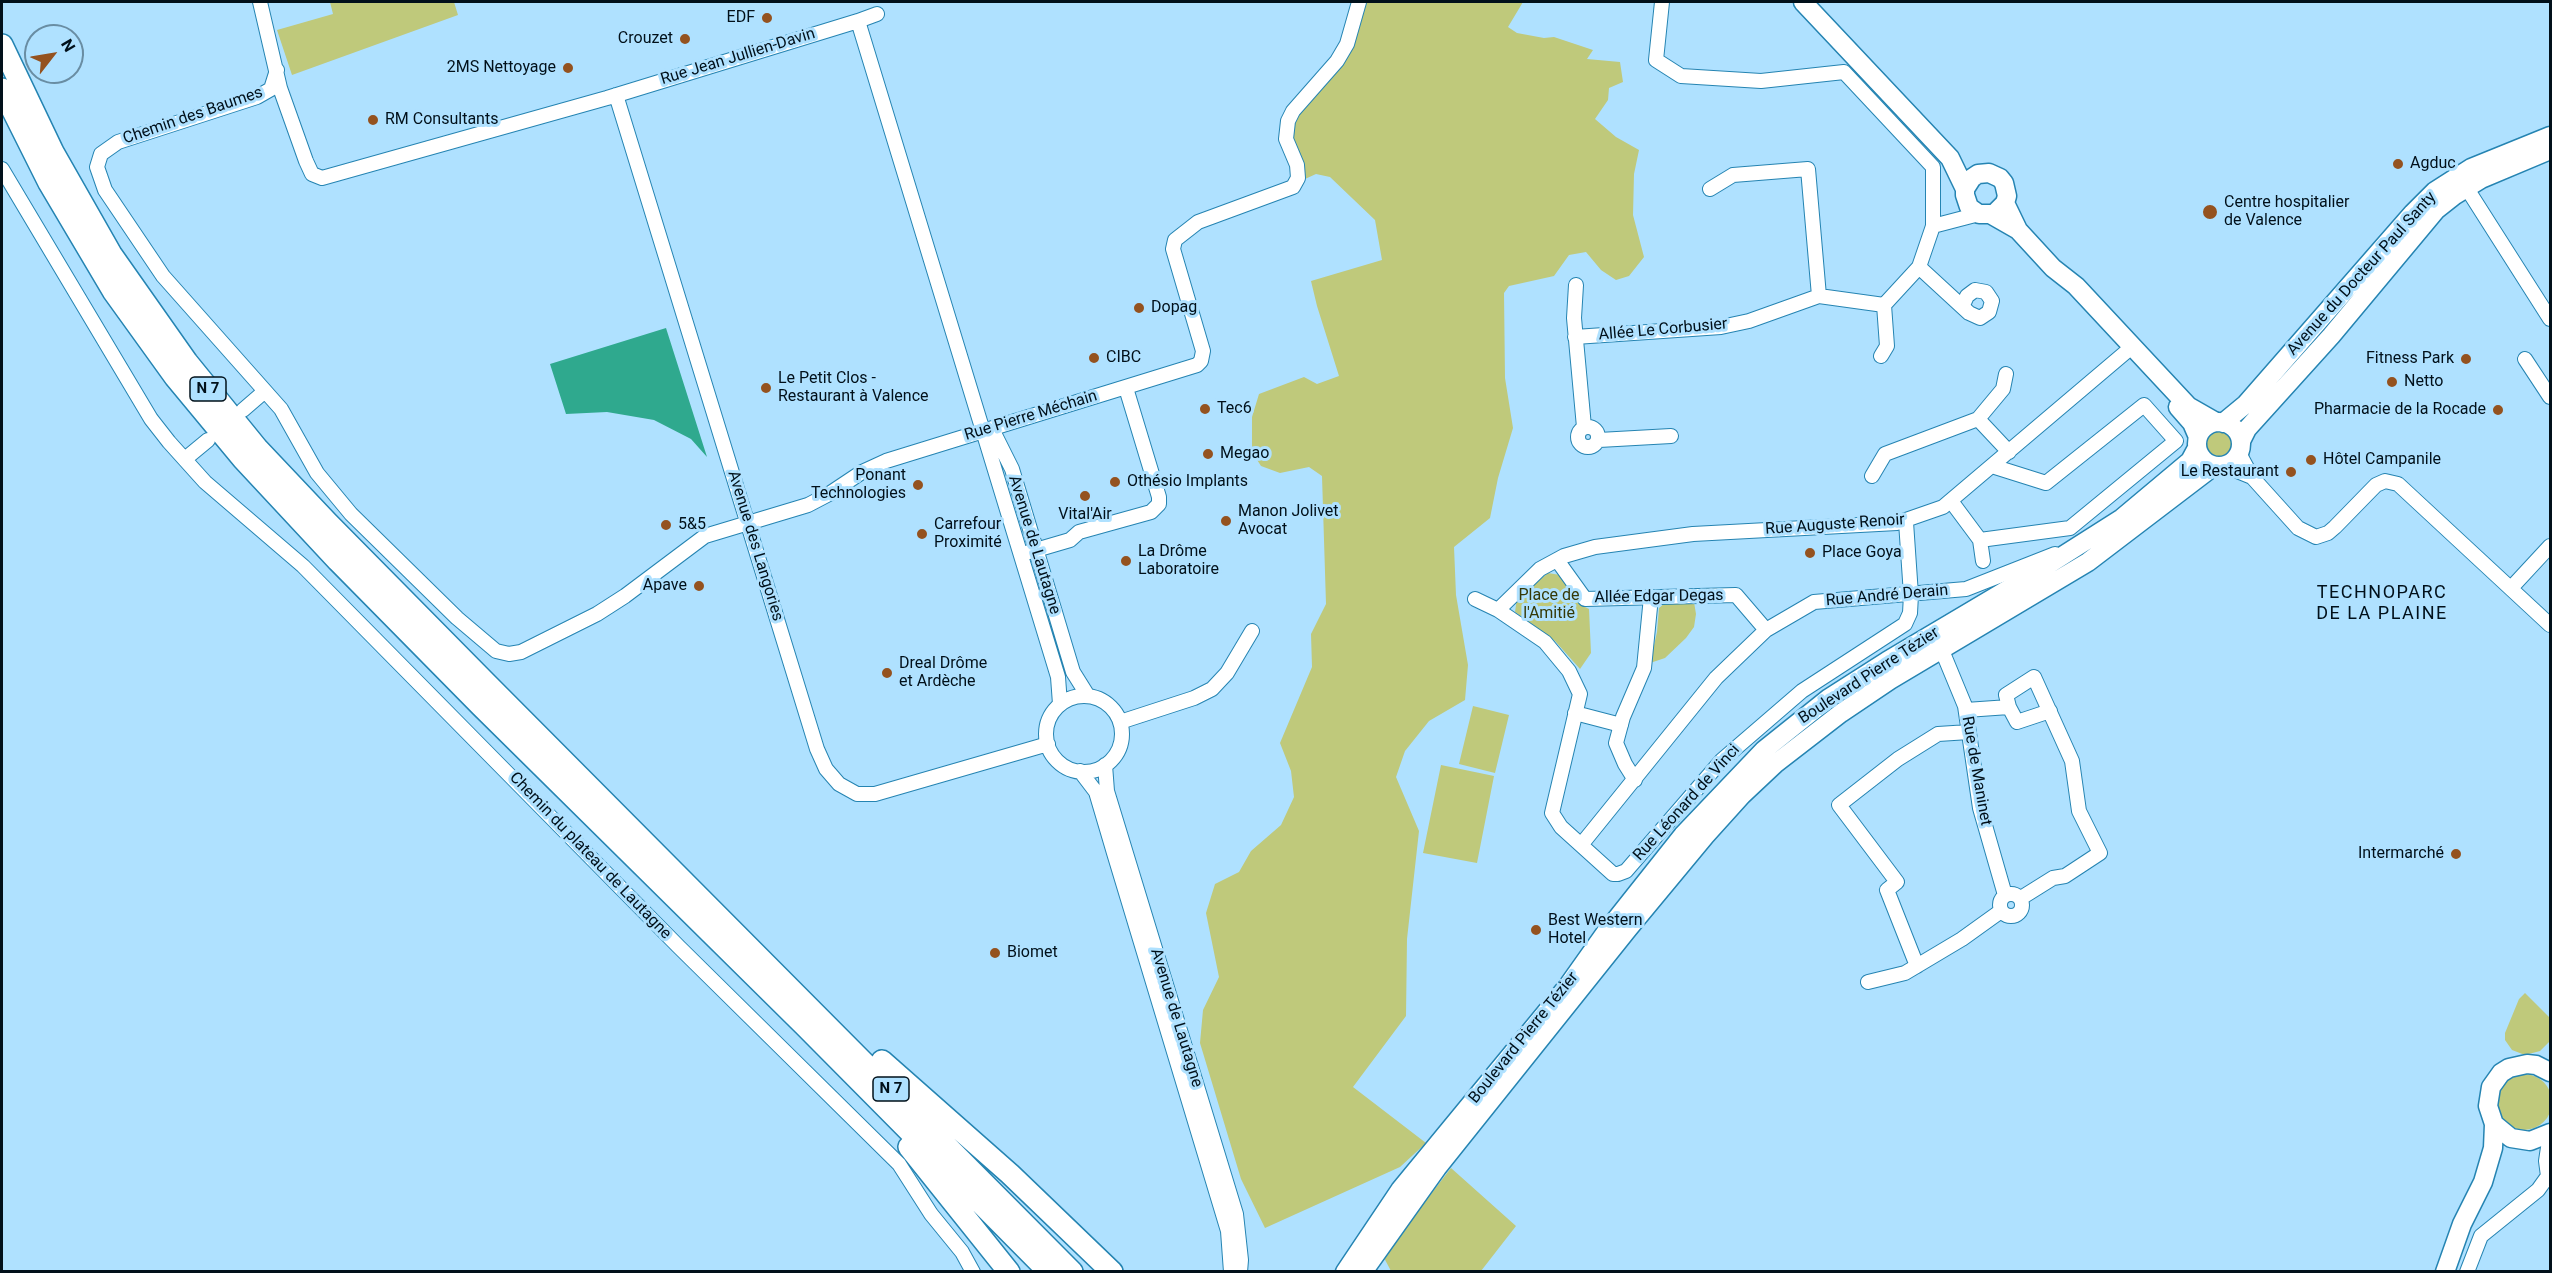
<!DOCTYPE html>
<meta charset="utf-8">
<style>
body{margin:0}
#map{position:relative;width:2552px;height:1273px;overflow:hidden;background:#afe1ff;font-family:Roboto,sans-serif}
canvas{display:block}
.frame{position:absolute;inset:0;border:3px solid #01101a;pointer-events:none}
.north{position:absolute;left:24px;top:24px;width:60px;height:60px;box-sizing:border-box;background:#afe1ff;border:2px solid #698da3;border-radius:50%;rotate:59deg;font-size:16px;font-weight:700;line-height:24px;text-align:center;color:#01101a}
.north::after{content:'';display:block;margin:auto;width:21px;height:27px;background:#94521f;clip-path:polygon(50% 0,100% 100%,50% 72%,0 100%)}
</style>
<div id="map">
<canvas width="2552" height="1273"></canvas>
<div class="frame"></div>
<div class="north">N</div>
</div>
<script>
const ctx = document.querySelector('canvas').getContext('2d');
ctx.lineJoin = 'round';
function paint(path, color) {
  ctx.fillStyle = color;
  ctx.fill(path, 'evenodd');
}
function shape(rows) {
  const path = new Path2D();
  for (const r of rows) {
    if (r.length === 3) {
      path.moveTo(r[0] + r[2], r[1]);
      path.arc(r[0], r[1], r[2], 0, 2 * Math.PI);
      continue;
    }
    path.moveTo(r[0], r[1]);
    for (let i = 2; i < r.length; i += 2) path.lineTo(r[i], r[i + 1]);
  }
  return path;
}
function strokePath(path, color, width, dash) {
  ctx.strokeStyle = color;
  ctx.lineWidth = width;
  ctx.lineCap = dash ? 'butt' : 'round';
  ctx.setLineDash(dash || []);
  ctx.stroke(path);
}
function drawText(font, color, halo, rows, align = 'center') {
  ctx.font = font + ' Roboto,sans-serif';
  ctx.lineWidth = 6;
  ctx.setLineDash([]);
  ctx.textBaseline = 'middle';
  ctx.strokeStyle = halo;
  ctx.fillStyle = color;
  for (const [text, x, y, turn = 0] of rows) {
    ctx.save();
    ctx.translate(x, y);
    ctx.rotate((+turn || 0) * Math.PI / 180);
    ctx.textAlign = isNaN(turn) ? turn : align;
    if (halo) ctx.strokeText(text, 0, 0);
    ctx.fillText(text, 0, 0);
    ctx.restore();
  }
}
const green = shape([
 [330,2,454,2,458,15,292,75,277,30,333,14],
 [1364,2,1523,2,1508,27,1517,33,1544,38,1554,37,1593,50,1587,59,1620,62,1623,82,1609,88,1608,100,1595,119,1616,137,1639,150,1634,174,1633,215,1644,257,1629,276,1616,280,1601,270,1586,252,1569,255,1554,276,1509,286,1504,293,1505,378,1513,428,1498,478,1490,518,1454,547,1456,595,1468,665,1465,700,1429,721,1405,751,1396,777,1419,831,1407,939,1406,1016,1353,1087,1426,1143,1400,1167,1265,1228,1241,1179,1200,1043,1203,1010,1219,977,1206,913,1215,884,1239,872,1251,851,1281,825,1294,797,1291,771,1280,743,1312,667,1311,634,1326,604,1322,476,1309,467,1280,473,1261,466,1252,452,1252,417,1259,394,1304,377,1317,384,1339,376,1317,306,1311,281,1382,260,1375,220,1330,177,1316,174,1305,179,1290,133,1299,111,1330,78],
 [2219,444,13],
 [1548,573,1560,575,1581,605,1589,609,1591,653,1580,669,1555,641,1515,612,1517,598],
 [1694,602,1696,614,1694,627,1686,638,1665,658,1650,663,1657,632,1659,608,1665,603],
 [1473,706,1509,715,1495,773,1459,764],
 [1441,765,1494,776,1477,863,1423,853],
 [2525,993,2550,1018,2550,1041,2540,1051,2525,1055,2512,1050,2505,1040,2505,1033,2519,999],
 [2524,1102,28],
 [1451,1168,1516,1226,1481,1271,1391,1271,1383,1256]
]);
const water = shape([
 [666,328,707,457,691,439,654,420,607,412,566,414,550,364]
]);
const minor = shape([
 [260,2,280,88,306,161,312,174,322,178,607,98,858,21,1058,677,1060,704],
 [1662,2,1656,60,1681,76,1761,81,1844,72],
 [858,21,877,14],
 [277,70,271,89,257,97,118,142,101,154,97,167,105,190,163,276,281,409,317,473,351,514,457,618,496,651,509,654,521,652,597,614,625,596,705,536,808,505,829,494,862,472,886,461,1197,365,1201,361,1203,351,1173,249,1175,240,1198,222,1293,187,1298,178,1297,165,1286,139,1288,121,1293,111,1337,61,1347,44,1359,2],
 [1844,72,1933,167,1933,226],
 [616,95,817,749,826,769,839,784,857,794,875,794,1048,744],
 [2,169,151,419,169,442,205,482,303,566,679,947,899,1164,931,1214,962,1252,973,1272],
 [2459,183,2466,187,2550,319],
 [1710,189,1733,175,1808,169,1819,296],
 [1919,267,1969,313,1980,318,1989,312,1992,301,1986,292,1975,290,1967,296,1963,305],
 [1576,285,1574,318,1584,427],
 [1575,337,1721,327,1749,321,1819,296,1884,305,1919,267,1933,226,1979,214],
 [1881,356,1887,346,1884,305],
 [2525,359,2550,397],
 [243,410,265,391],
 [1978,419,2003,389,2006,374],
 [1588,437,10],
 [988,429,996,437,1012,469,1073,672,1088,696],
 [1599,440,1671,436],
 [2239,453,2252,477,2298,528,2316,537,2328,533,2335,527,2376,485,2385,481,2398,484,2550,625],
 [185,459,208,440],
 [2225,466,2252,477],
 [1872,476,1885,454,1978,419,2009,452],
 [1951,501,1980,540,1983,561],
 [1980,540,2070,528,2176,441,2144,405,2046,483,1992,466],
 [1029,552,1070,540,1079,532,1151,512,1159,504,1159,497,1126,388],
 [1557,560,1585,599,1736,595,1766,630],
 [2512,587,2550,546],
 [1475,599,1498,610,1545,642,1569,671,1580,694,1552,813,1561,827,1613,874,1618,874,1626,871,1722,760,1802,691,1905,624,1910,613,1911,595,1906,522],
 [1498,610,1540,569,1564,556,1595,547,1693,534,1897,523,1943,507,2133,346],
 [1941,648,1965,706,1980,808,2005,895],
 [1084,734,38],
 [2009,707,2006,695,2034,677,2072,761,2079,811,2100,853,2065,876,2053,878,2021,898],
 [1966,710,2009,707,2017,722,2050,711],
 [1575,713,1621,725],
 [1120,722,1194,698,1212,689,1227,673,1252,631],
 [1105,765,1107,791,1236,1214,1241,1260,1240,1272],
 [1080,771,1096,792,1114,853,1228,1231,1231,1272],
 [1635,780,1625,764,1616,743,1623,717,1644,668,1651,597],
 [1581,845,1716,678,1766,630,1814,602,1966,589,2055,554],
 [2011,905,11],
 [1917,966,1887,890,1897,882,1839,805,1898,759,1938,734,1969,732],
 [1868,982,1905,973,1962,939,2001,911],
 [2550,1134,2546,1161,2548,1176,2550,1180],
 [2467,1272,2481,1236,2538,1190,2548,1176]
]);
const major = shape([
 [1803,2,1950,158,1965,189,1965,195,1969,207,1979,214,1990,214,2018,230],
 [1965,189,1972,178,1978,174,1989,173,2000,178,2004,183,2007,196,2005,203,1997,211],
 [2005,203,2018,230,2053,268,2076,286,2188,406,2216,422],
 [2178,407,2192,423,2198,437],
 [2219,444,22],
 [2223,423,2246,404,2413,213,2435,191,2471,168,2550,136],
 [2241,441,2247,429,2331,336,2436,210,2455,195,2481,179,2550,150],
 [2550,1072,2536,1065,2527,1064,2509,1068,2501,1073,2491,1087,2488,1106,2494,1124,2511,1138,2530,1141,2550,1133],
 [1345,1272,1400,1190,1567,987,1606,932,1683,835,1764,750,1829,698,1887,661,2037,572,2122,518,2190,461,2197,448],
 [1363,1272,1437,1168,1628,929,1705,836,1742,795,1775,764,1841,713,1890,680,2088,562,2214,466],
 [2445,1272,2462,1224,2483,1182,2493,1148,2494,1124]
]);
const highway = shape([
 [2,45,53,152,111,254,187,362,257,448,327,522,485,682,1072,1272],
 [2,89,49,183,113,291,175,377,243,459,338,561,481,706,805,1026,1049,1272],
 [882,1061,1010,1174,1112,1272],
 [909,1147,1009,1272]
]);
const markers = [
 [767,18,6,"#94521f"],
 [685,39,6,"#94521f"],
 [568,68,6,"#94521f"],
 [373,120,6,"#94521f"],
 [2398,164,6,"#94521f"],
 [2210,212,8,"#94521f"],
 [1139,308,6,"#94521f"],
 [1094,358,6,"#94521f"],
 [2466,359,6,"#94521f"],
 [2392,382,6,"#94521f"],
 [766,388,6,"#94521f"],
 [1205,409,6,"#94521f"],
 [2498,410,6,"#94521f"],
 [1208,454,6,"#94521f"],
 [2311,460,6,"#94521f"],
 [2291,472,6,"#94521f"],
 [1115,482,6,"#94521f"],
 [918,485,6,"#94521f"],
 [1085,496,6,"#94521f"],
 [1226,521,6,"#94521f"],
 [666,525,6,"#94521f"],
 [922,534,6,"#94521f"],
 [1810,553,6,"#94521f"],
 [1126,561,6,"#94521f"],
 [699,586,6,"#94521f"],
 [887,673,6,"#94521f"],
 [2456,854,6,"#94521f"],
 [1536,930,6,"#94521f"],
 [995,953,6,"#94521f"]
];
const shields = [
 [208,389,36],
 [891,1089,36]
];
const shieldNames = [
 ["N 7",208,389],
 ["N 7",891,1089]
];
const poiNames = [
 ["EDF",755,18,"right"],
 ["Crouzet",673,39,"right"],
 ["2MS Nettoyage",556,68,"right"],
 ["RM Consultants",385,120],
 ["Agduc",2410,164],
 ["Centre hospitalier",2224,203],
 ["de Valence",2224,221],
 ["Dopag",1151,308],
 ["CIBC",1106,358],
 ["Fitness Park",2454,359,"right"],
 ["Le Petit Clos -",778,379],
 ["Restaurant à Valence",778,397],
 ["Netto",2404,382],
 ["Tec6",1217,409],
 ["Pharmacie de la Rocade",2486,410,"right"],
 ["Megao",1220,454],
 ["Hôtel Campanile",2323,460],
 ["Le Restaurant",2279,472,"right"],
 ["Ponant",906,476,"right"],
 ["Technologies",906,494,"right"],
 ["Othésio Implants",1127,482],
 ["Manon Jolivet",1238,512],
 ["Avocat",1238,530],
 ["Vital'Air",1085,515,"center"],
 ["5&5",678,525],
 ["Carrefour",934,525],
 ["Proximité",934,543],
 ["La Drôme",1138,552],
 ["Laboratoire",1138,570],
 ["Place Goya",1822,553],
 ["Apave",687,586,"right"],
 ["Dreal Drôme",899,664],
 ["et Ardèche",899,682],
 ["Intermarché",2444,854,"right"],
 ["Best Western",1548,921],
 ["Hotel",1548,939],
 ["Biomet",1007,953]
];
const streetNames = [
 ["Rue Jean Jullien-Davin",738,57,-17],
 ["Chemin des Baumes",193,116,-19],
 ["Avenue du Docteur Paul Santy",2362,274,-48],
 ["Allée Le Corbusier",1663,330,-5],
 ["Rue Pierre Méchain",1031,416,-17],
 ["Rue Auguste Renoir",1835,525,-4],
 ["Avenue de Lautagne",1034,545,73],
 ["Avenue des Langories",755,546,73],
 ["Rue André Derain",1887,596,-5],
 ["Allée Edgar Degas",1659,597,-1],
 ["Boulevard Pierre Tézier",1869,676,-33],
 ["Rue de Maninet",1976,771,80],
 ["Rue Léonard de Vinci",1687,803,-48],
 ["Chemin du plateau de Lautagne",590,856,46],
 ["Avenue de Lautagne",1176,1018,73],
 ["Boulevard Pierre Tézier",1524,1038,-51]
];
const parkNames = [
 ["Place de",1549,596],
 ["l'Amitié",1549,614]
];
const neighbourhoodNames = [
 ["TECHNOPARC",2382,593],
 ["DE LA PLAINE",2382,614]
];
paint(green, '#bfc97b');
paint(water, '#2fa98e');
strokePath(minor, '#2584b2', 16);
strokePath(major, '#2584b2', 21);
strokePath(highway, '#2584b2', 24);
strokePath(minor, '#fff', 14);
strokePath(major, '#fff', 18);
strokePath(highway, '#fff', 21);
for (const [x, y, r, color] of markers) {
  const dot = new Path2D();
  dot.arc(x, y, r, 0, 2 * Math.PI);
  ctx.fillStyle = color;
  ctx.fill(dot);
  strokePath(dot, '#afe1ff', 2);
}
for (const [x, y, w] of shields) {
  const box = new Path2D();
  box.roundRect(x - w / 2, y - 12, w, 24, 4.5);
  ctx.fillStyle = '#afe1ff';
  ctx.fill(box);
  strokePath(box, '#01101a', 1.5);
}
drawText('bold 15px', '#01101a', null, shieldNames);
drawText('16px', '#01101a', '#afe1ff', poiNames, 'left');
drawText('16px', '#01101a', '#afe1ff', streetNames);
drawText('16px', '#353907', '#afe1ff', parkNames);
ctx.letterSpacing = '1.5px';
drawText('18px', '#01101a', '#afe1ff', neighbourhoodNames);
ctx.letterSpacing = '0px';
</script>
